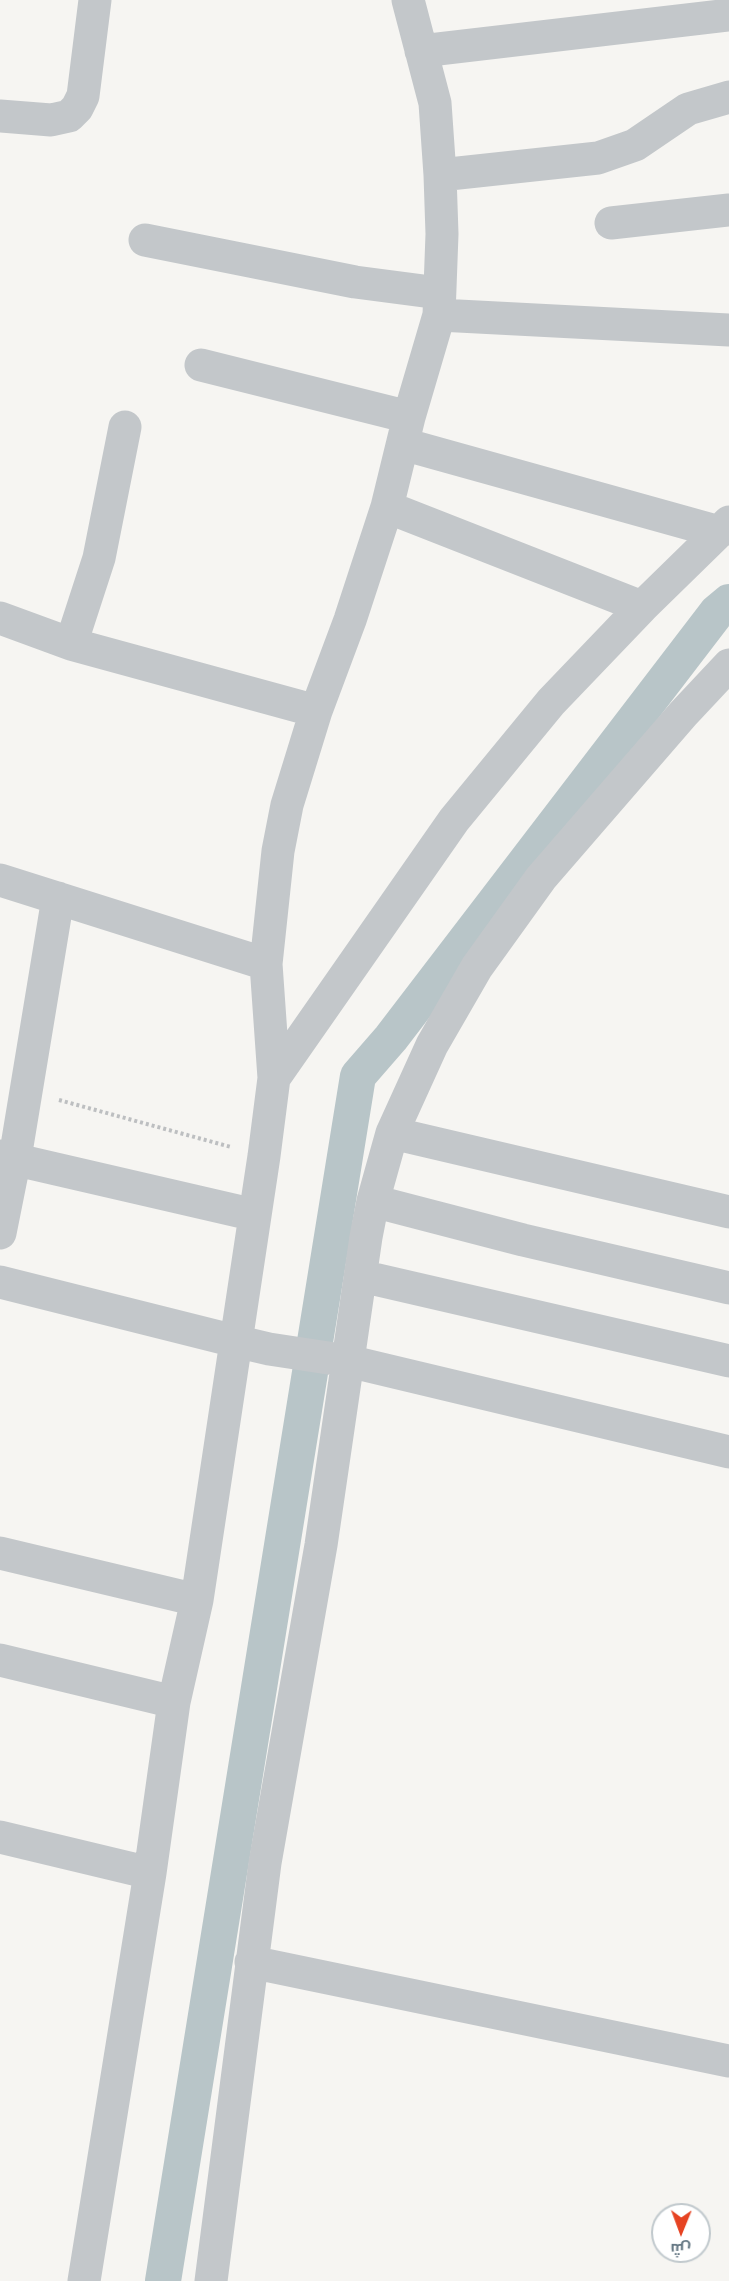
<!DOCTYPE html>
<meta charset="utf-8">
<style>
body{margin:0}
#map{position:relative;width:729px;height:2281px;overflow:hidden;background:#f6f5f2;font-family:Cabin,Cairo,sans-serif}
canvas{display:block}
.north{position:absolute;left:651px;top:2203px;width:60px;height:60px;box-sizing:border-box;background:#fff;border:2px solid #c1c9cd;border-radius:50%;rotate:181deg;font-size:16px;font-weight:700;line-height:24px;text-align:center;color:#647783}
.north::after{content:'';display:block;margin:auto;width:21px;height:27px;background:#e64322;clip-path:polygon(50% 0,100% 100%,50% 72%,0 100%)}
</style>
<div id="map">
<canvas width="729" height="2281"></canvas>
<div class="north">ش</div>
</div>
<script>
const ctx = document.querySelector('canvas').getContext('2d');
ctx.lineJoin = 'round';
function shape(rows) {
  const path = new Path2D();
  for (const r of rows) {
    path.moveTo(r[0], r[1]);
    for (let i = 2; i < r.length; i += 2) path.lineTo(r[i], r[i + 1]);
  }
  return path;
}
function strokePath(path, color, width, dash) {
  ctx.strokeStyle = color;
  ctx.lineWidth = width;
  ctx.lineCap = dash ? 'butt' : 'round';
  ctx.setLineDash(dash || []);
  ctx.stroke(path);
}
const canal = shape([
 [163,2281,358,1076,391,1038,717,612,729,602]
]);
const path = shape([
 [59,1100,231,1147]
]);
const minor = shape([
 [421,51,729,15],
 [0,116,51,120,69,116,77,108,83,96,95,0],
 [440,175,598,158,635,145,688,109,729,97],
 [611,223,729,210],
 [145,240,355,282,439,293],
 [439,315,729,330],
 [201,365,409,417],
 [403,444,719,532],
 [387,507,642,607],
 [0,618,71,644,316,711],
 [71,644,99,558,125,427],
 [0,880,266,964],
 [274,1078,454,820,551,702,642,607,729,522],
 [392,1133,729,1212],
 [0,1156,255,1215],
 [373,1201,523,1240,729,1288],
 [0,1233,15,1158,58,898],
 [361,1276,729,1361],
 [0,1282,235,1341,269,1349,348,1361,729,1452],
 [0,1553,197,1600],
 [0,1660,174,1702],
 [0,1837,150,1873],
 [251,1962,729,2061],
 [84,2281,150,1873,174,1702,197,1600,264,1156,274,1078,266,964,278,851,287,805,316,711,350,620,387,507,409,417,439,315,442,234,440,175,435,103,408,0],
 [211,2281,265,1863,321,1545,366,1237,373,1201,392,1133,432,1045,477,967,541,878,683,714,729,665]
]);
strokePath(canal, '#b8c5c8', 36);
strokePath(path, '#bdbfc1', 4, [3, 3]);
strokePath(minor, '#c3c7ca', 33);
</script>
